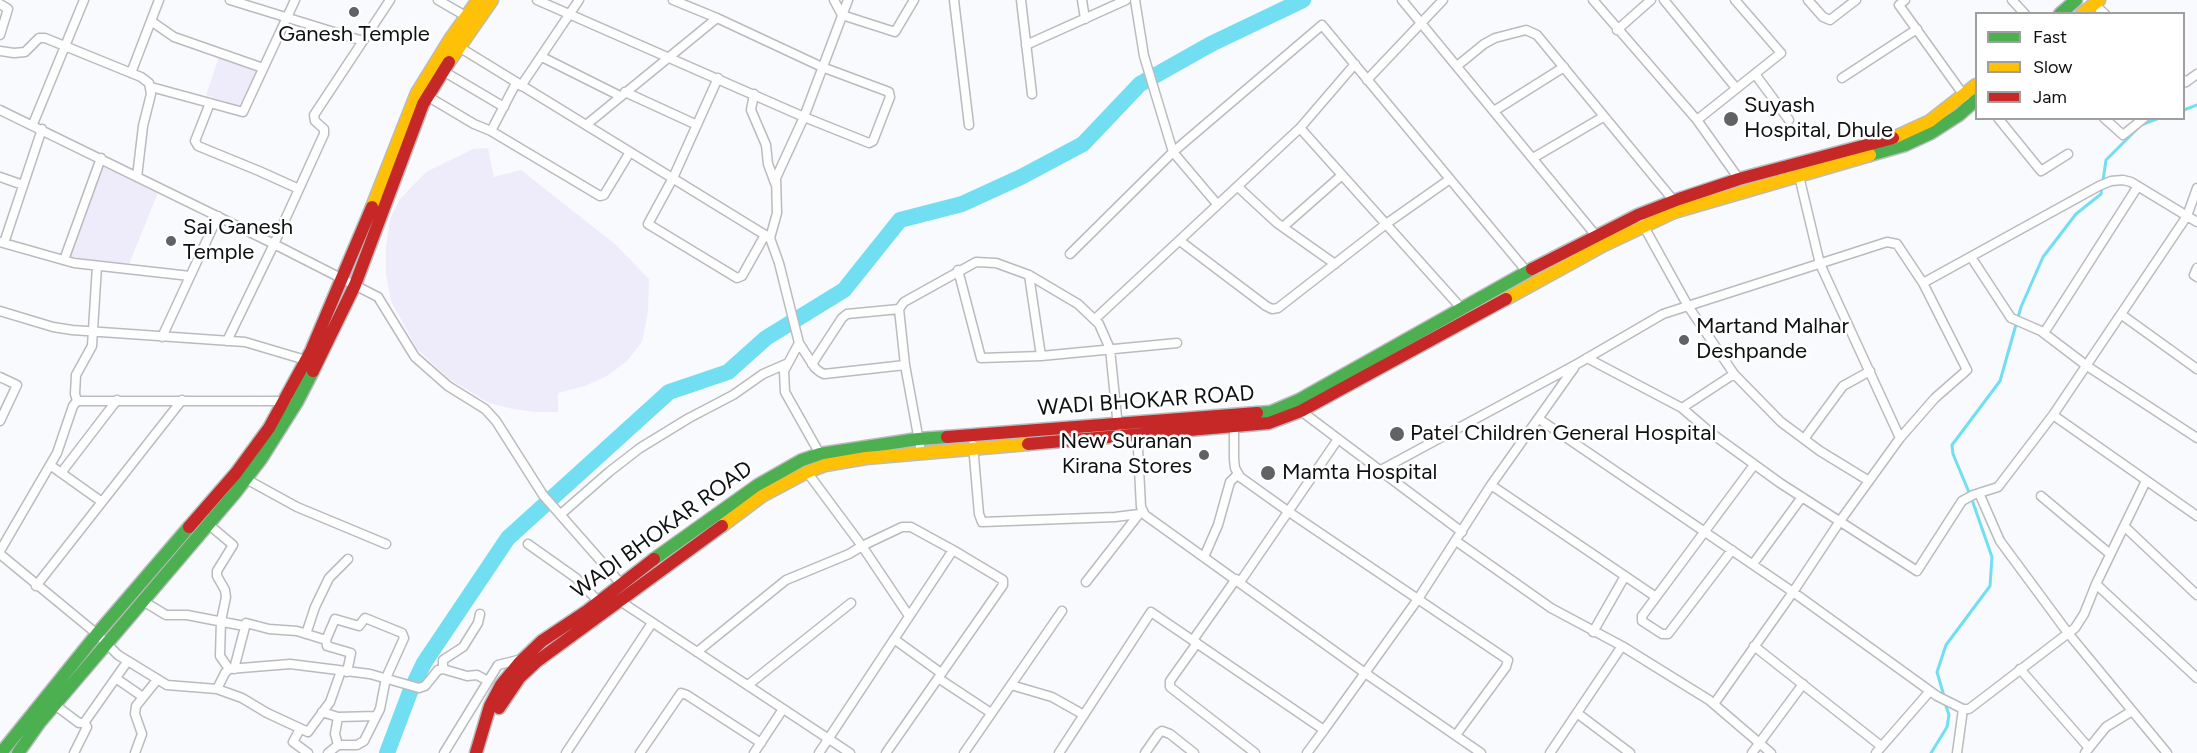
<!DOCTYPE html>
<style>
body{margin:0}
#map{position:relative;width:2197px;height:753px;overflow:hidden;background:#f8fafd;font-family:Figtree,sans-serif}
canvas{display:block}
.legend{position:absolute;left:1975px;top:12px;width:210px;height:108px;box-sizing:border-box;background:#fff;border:2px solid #9f9fa0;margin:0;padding:8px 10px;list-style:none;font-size:18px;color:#0e1011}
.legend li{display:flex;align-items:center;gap:12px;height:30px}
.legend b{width:30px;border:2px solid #9f9fa0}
</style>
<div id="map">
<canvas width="2197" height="753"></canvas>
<ul class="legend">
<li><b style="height:8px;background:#4caf50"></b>Fast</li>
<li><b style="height:8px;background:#ffc107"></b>Slow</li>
<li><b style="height:8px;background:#c62828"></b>Jam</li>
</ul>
</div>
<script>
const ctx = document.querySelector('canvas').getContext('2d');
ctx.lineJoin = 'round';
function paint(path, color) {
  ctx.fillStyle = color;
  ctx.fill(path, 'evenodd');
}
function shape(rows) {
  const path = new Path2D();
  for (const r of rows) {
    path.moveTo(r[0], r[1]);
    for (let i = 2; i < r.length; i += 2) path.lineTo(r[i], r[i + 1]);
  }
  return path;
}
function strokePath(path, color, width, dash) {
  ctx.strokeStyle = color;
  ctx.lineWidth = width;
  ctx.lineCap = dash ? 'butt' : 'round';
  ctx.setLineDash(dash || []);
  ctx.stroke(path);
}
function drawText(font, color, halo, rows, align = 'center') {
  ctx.font = font + ' Figtree,sans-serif';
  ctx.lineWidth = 5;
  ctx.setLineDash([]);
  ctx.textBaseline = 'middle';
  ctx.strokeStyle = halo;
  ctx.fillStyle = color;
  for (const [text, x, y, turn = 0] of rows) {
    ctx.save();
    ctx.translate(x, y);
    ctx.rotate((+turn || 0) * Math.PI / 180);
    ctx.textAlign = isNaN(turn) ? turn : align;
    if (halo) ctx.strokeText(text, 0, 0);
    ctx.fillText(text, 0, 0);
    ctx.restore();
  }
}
const green = shape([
 [219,57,258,69,241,107,206,95],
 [488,148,494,177,521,170,615,244,649,279,648,312,642,342,627,361,607,376,585,386,558,393,558,412,536,412,513,409,489,403,449,379,417,349,391,301,386,274,386,247,390,219,400,199,426,172,473,149],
 [102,163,158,193,129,264,69,257]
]);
const stream = shape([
 [2184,110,2197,105],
 [1944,696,1937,672,1946,645,1990,586,1992,557,1971,497,1953,454,1952,445,2000,381,2021,307,2043,257,2076,214,2101,194,2106,160,2141,125,2159,118],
 [1931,753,1947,727,1949,715,1945,703]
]);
const river = shape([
 [387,753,410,692,424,663,508,538,669,392,728,372,766,338,844,290,900,220,962,204,1021,177,1083,144,1140,84,1211,44,1303,0]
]);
const street = shape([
 [230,0,363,41],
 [438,0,469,18],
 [537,0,804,117,869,143,873,141,890,97,889,92,822,67,717,18,673,0],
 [834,0,842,15,895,32,914,0],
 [954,0,969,125],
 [1021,0,1032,94],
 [1082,0,1085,19],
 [1135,0,1144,56,1173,152,1217,204],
 [1402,0,1598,238],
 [1593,0,1697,120,1739,179],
 [1664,0,1736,88],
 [1808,0,1823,17,1830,20,1856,0],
 [1905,0,1899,5,1965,97],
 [2012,0,2025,14],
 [0,4,8,9,0,35],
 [2094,4,2105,14],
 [151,21,174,37,263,68],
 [1617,30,1651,0],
 [1026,45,1126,0],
 [459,47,770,238,779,263,799,343,815,368,820,372,824,374,905,365],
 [0,51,14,53,25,52,39,38,45,38,141,77,149,83,151,94,143,126,137,177],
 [542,57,620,96],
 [1457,66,1484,44,1495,38,1526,30,1537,35,1674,201],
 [443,71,504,107],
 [131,73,159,0],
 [1755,74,1789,120],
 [718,78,673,178,648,224,737,278,742,276,765,235],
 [1842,78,1917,29],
 [1367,80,1443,0],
 [2184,80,2186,82,2197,74],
 [521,86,579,0],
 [151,87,243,112,295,0],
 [625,92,697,125],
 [754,94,751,110,766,145,768,164,775,183],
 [427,96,474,124,491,131,600,196,604,195,630,152],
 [210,103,195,141,198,146,259,171,299,189],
 [0,110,274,244,378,297,415,357,448,386,485,409,496,421,543,495,622,585],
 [1494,111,1564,67],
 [1998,118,2041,171,2068,154],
 [2104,118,2123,135,2144,118],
 [1697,120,1781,53,1735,0],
 [33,124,84,0],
 [586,125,717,18],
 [1300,128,1355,64],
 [491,131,516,83],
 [1533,158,1603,117],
 [0,177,23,185],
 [1238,187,1277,223,1335,264],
 [2197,188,2187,216,2197,222],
 [1642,223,1688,306,1734,374,1781,422,1820,451,1869,481],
 [1283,227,1342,175],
 [770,238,777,213,776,178,804,117,848,0],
 [1180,241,1266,306,1272,309,1278,308,1386,224,1450,179],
 [0,242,74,263,190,276],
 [4,243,42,129],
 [1070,254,1173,152,1322,25,1528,273],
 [1971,257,2011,318,2041,331,2087,366,2197,438],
 [64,260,101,158],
 [2197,268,2194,275,2197,277],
 [958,270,981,358,1041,356,1177,343],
 [1029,275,1041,356],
 [0,311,53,327,72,330,245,342,309,361],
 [2122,315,2197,369],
 [1095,319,1300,128,1462,309],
 [2044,333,2138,186],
 [162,337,218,216],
 [227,341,274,244,324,134,324,129,315,121,314,115,390,0],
 [799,343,784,371,785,392,821,456],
 [1587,358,1682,408,1734,374],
 [812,364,842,318,847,314,899,309],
 [0,377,17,385,0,421],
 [77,401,75,394,76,375,92,346,97,266],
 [1301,411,1462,532],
 [2053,415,2197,516],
 [1539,419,1793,592,1840,521,1900,438,1820,264,1799,176],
 [1234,423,1234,459,1235,468,1240,477,1289,512,1508,660,1506,667,1456,735],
 [1137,430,1141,507,1145,515,1365,673,1481,753],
 [1900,438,1935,398,1967,370,1923,283],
 [1804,439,1843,386,1870,371],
 [973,445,979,514,982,522,1115,517,1139,514,1143,511],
 [921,452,905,365,899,309,904,302,976,262,996,263,1029,275,1078,304,1099,324,1110,349,1118,427],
 [50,465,102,502],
 [1379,471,1577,364,1663,314,1887,242,1897,244,1923,283,2099,186,2111,181,2123,180,2131,182,2187,216,2053,415,1998,487,1973,495,1962,501,1917,571,1780,483,1711,433,1682,408],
 [807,472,862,546,909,616],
 [61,473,117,400],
 [246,479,297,507,386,544],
 [1491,485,1656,597],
 [1979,493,2000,541,2068,633,2167,753],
 [2041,496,2110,554],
 [561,514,609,472,640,448,689,418,733,395,763,374,786,364],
 [208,524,233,545,217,571,217,576,225,590,226,597,221,621,220,656,229,669],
 [2124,526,2197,595],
 [1456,541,1551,608,1622,646,1709,700,1771,753],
 [528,544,576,578,599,602],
 [1732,550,1668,634,1662,634,1642,621,1642,616,1754,465],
 [0,551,57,453,73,406,77,401,288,401],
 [0,554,97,634,118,655,167,685,217,689,225,673,229,669,290,664,370,674,419,688,425,686,438,670,443,669,467,676,477,675,488,681],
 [1204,557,1218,525,1230,482,1238,474],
 [1753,564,1802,497],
 [1086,582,1139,514],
 [1240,582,1338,439],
 [2096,584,2197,678],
 [36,586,182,400],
 [143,601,166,615,187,615,244,626],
 [620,601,850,753],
 [1593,632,1625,576],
 [306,634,315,607,329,578,348,559],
 [894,639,941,673],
 [326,640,327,646,351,653,347,672],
 [1193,640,1236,579],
 [1197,643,1170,681,1170,687,1255,753],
 [1754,646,1881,746],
 [697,652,786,580,849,554,862,546,902,527,911,527,953,550,1003,580,1003,585,886,753],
 [234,669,246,623,269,629,297,631,326,640,335,619,359,626,365,618,402,633,404,638,386,678,380,709,364,741,357,745,338,745,328,753],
 [443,669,443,660,463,647,478,623,480,614],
 [2020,669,2089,748,2085,753],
 [938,678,991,713],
 [117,679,143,697],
 [748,685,851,603],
 [1011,685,1052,697,1084,715],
 [217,689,242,698,267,713,308,732,330,702,341,671],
 [1714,704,1793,592,1937,696,1963,709,1969,709,2075,628,2084,614,2096,584,2146,481],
 [55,705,79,723,84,723,127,662],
 [322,712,338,717,376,716],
 [1577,713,1630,753],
 [338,717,335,734,338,745],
 [300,729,293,742,308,753],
 [2089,748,2106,727,2132,711],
 [74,753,87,727,84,723],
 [135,753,142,734,135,714,136,706,157,680],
 [444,753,498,665,522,659],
 [566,753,652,623],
 [640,753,681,693,687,695,761,743],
 [754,753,783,709],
 [819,753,953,550],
 [964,753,1062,611],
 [1059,753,1151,612,1324,730,1418,599,1491,485,1574,368],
 [1145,753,1159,733,1162,731,1170,734,1194,753],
 [1307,753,1324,730],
 [1550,753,1622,646],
 [1752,753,1803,684],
 [1876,753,1930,691],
 [1957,753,1963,709]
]);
const fast = shape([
 [2060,14,2076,0],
 [1870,155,1905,145,1931,133,1959,115,1976,100],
 [1257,413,1271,412,1299,400,1532,269],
 [654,559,758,485,802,460,820,454,918,439,947,437],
 [1,753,97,634,189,527],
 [18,753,40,722,235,493,261,459,297,402,313,371]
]);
const slow = shape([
 [2082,14,2099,0],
 [449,62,492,0],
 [1893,138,1930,121,1976,85],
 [372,207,417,93,451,38,478,0],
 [1506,299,1604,245,1674,212,1870,155],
 [722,526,762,496,807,472,825,465,866,458,1028,444]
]);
const jam = shape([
 [1532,269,1638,215,1679,199,1739,179,1893,138],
 [313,371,355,285,423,104,449,62],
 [947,437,1257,413],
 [1028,444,1269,423,1301,411,1506,299],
 [189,527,236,473,269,428,311,351,372,207],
 [499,708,520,677,536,662,722,526],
 [476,753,490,706,501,685,520,662,542,641,587,611,654,559]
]);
const markers = [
 [354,12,6,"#606264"],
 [1731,119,8,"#606264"],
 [171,241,6,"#606264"],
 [1684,340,6,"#606264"],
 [1397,434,8,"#606264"],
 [1204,455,6,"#606264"],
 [1268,473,8,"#606264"]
];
const poiNames = [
 ["Ganesh Temple",354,35,"center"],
 ["Suyash",1744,106],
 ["Hospital, Dhule",1744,131],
 ["Sai Ganesh",183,228],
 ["Temple",183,253],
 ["Martand Malhar",1696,327],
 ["Deshpande",1696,352],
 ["Patel Children General Hospital",1410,434],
 ["New Suranan",1192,442,"right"],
 ["Kirana Stores",1192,467,"right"],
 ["Mamta Hospital",1282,473]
];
const streetNames = [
 ["WADI BHOKAR ROAD",1146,401,-4],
 ["WADI BHOKAR ROAD",662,530,-36]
];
paint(green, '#eeecfb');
strokePath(stream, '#72def2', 3);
strokePath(river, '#72def2', 16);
strokePath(street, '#babbbe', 11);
strokePath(fast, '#babbbe', 15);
strokePath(slow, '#babbbe', 15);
strokePath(jam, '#babbbe', 15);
strokePath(street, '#fefeff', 8);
strokePath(fast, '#4caf50', 12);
strokePath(slow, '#ffc107', 12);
strokePath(jam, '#c62828', 12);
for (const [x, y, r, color] of markers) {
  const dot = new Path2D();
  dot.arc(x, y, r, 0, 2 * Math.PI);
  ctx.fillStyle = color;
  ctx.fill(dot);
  strokePath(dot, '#fff', 2);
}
drawText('22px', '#0e1011', '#fff', poiNames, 'left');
drawText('22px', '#0e1011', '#fff', streetNames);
</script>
